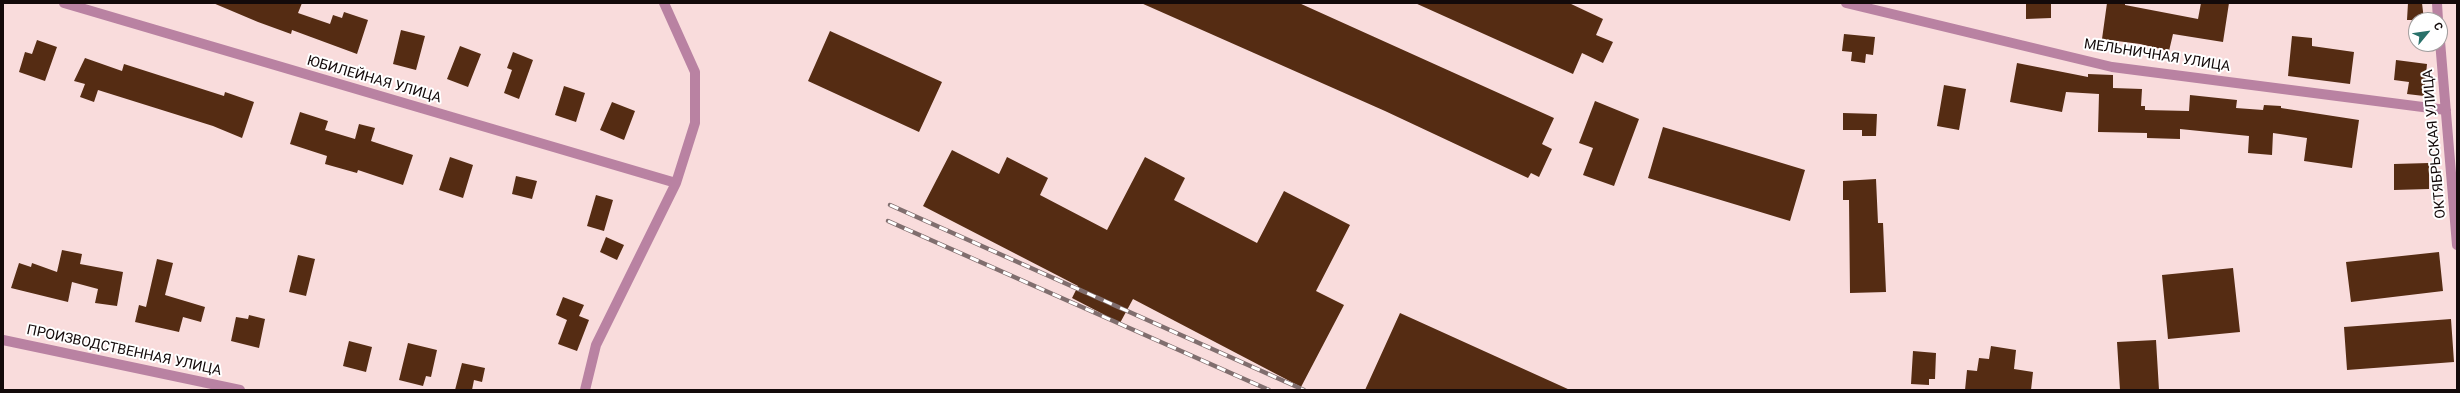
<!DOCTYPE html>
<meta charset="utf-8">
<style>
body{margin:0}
#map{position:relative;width:2460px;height:393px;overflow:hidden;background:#f9dcdc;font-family:Roboto,sans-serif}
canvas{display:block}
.frame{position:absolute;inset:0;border:4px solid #130a0a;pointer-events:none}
.north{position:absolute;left:2408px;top:12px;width:40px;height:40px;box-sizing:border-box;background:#fff;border:1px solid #a19d9d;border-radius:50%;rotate:61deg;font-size:11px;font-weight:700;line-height:16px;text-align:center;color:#130a0a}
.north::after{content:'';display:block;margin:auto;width:14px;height:18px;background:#29716a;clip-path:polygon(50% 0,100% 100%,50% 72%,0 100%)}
</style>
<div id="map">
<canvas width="2460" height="393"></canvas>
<div class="frame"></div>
<div class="north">С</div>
</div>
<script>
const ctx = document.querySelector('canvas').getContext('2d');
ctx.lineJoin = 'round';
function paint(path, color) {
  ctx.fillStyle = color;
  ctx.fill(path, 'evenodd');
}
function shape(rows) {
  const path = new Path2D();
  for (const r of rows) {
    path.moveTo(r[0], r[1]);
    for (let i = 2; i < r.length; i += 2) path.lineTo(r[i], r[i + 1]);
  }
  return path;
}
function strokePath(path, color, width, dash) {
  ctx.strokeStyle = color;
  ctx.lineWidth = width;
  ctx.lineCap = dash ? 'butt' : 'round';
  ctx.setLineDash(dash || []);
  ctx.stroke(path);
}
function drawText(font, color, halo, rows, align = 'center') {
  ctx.font = font + ' Roboto,sans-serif';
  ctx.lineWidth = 4;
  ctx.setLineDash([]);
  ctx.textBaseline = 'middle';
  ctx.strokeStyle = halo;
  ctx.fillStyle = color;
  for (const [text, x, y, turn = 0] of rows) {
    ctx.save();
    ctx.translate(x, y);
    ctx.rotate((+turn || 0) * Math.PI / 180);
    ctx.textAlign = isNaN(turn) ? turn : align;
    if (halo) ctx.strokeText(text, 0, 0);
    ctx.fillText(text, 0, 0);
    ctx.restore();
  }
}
const building = shape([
 [213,3,302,3,298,13,330,24,333,15,342,18,344,12,368,20,357,54,292,30,291,34,258,22],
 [1141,3,1299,3,1554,118,1542,144,1552,149,1539,177,1531,173,1528,178,1385,111],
 [1415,3,1569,3,1603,19,1596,35,1613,42,1603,63,1582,53,1573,74],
 [2026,3,2051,3,2051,18,2026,19],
 [2107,3,2125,3,2125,5,2198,19,2201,3,2229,3,2223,42,2173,34,2169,51,2140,44,2102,39],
 [2408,3,2422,3,2424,20,2407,20],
 [401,30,425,36,416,70,393,64],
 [830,31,942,82,919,132,808,81],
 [1844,34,1875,37,1873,55,1866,54,1865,63,1851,61,1852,52,1842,51],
 [2292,36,2312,38,2312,46,2354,52,2350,84,2288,76],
 [37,40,57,47,45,81,19,72,25,52,32,54],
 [460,46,481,54,468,87,447,79],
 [513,52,533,60,519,99,504,93,512,70,507,68],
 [85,58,122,71,124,64,224,96,225,92,254,102,242,138,213,126,98,90,94,102,80,97,85,84,74,81],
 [2396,60,2427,64,2424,96,2407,94,2409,82,2394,80],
 [2017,63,2088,77,2088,74,2113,75,2113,88,2142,89,2141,106,2145,106,2145,110,2189,111,2190,95,2237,100,2236,108,2263,110,2264,105,2281,106,2281,108,2359,120,2352,168,2304,161,2307,138,2273,133,2272,155,2248,153,2249,136,2180,129,2180,139,2147,138,2147,133,2098,132,2099,94,2066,92,2062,112,2010,102],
 [1944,85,1966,89,1959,130,1937,126],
 [564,86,585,93,576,122,555,115],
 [1595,101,1639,119,1614,186,1583,175,1593,148,1579,143],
 [612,102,635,111,624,140,600,130],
 [300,112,328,121,325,130,355,139,359,124,375,128,371,141,413,155,403,185,358,170,357,173,325,164,327,156,290,144],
 [1843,113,1877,114,1876,136,1862,136,1862,130,1843,130],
 [1663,127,1805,170,1790,221,1648,178],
 [952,150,999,174,1007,157,1048,178,1040,195,1107,230,1145,157,1185,178,1174,200,1257,243,1284,191,1350,225,1316,291,1344,305,1301,387,1133,299,1120,323,1072,298,1078,286,923,206],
 [450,157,473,165,463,198,439,190],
 [2429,163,2429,189,2394,190,2394,164],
 [516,176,537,181,532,199,512,194],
 [1876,179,1878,223,1883,223,1886,292,1850,293,1849,200,1843,200,1843,181],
 [596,195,613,200,604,231,587,226],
 [606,237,624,245,617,260,600,252],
 [62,250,82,254,80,264,123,272,117,306,95,303,98,289,72,282,68,302,11,288,19,263,31,267,32,263,57,272],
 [2439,252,2443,291,2351,302,2346,262],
 [298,255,315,259,306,296,289,292],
 [157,259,173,263,165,295,205,307,201,322,183,317,179,332,135,322,139,305,146,307],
 [2233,268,2240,332,2168,339,2162,275],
 [563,297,584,305,579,316,589,320,577,351,558,344,567,320,556,315],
 [1400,313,1570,390,1365,390],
 [249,315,265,319,259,348,231,341,236,317,248,319],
 [2451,319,2454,362,2347,370,2344,327],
 [2156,340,2159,390,2120,390,2117,342],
 [349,341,372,347,366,372,343,366],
 [408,343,437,350,431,377,426,376,423,386,399,380],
 [1991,346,2016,350,2014,369,2033,372,2031,390,1965,390,1967,370,1977,371,1979,358,1989,359],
 [1913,351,1936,353,1935,379,1929,379,1929,385,1911,384],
 [462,363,485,368,482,382,474,380,472,390,455,390]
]);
const minor = shape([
 [64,3,676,183],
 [1846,3,2112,67,2446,110],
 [2437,3,2438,20],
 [2440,41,2457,245],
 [3,340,240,390],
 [585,390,596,345,676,183,695,123,695,72,664,3]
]);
const rail = shape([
 [890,205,1304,390],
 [888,221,1269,390]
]);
const streetNames = [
 ["МЕЛЬНИЧНАЯ УЛИЦА",2157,56,9],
 ["ЮБИЛЕЙНАЯ УЛИЦА",374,80,16],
 ["ОКТЯБРЬСКАЯ УЛИЦА",2435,144,-95],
 ["ПРОИЗВОДСТВЕННАЯ УЛИЦА",124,351,12]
];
paint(building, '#552c13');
strokePath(minor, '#b982a2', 10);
strokePath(rail, '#806e6e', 4.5);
strokePath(rail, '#fff', 3, [9]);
drawText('14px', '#130a0a', '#fff', streetNames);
</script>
